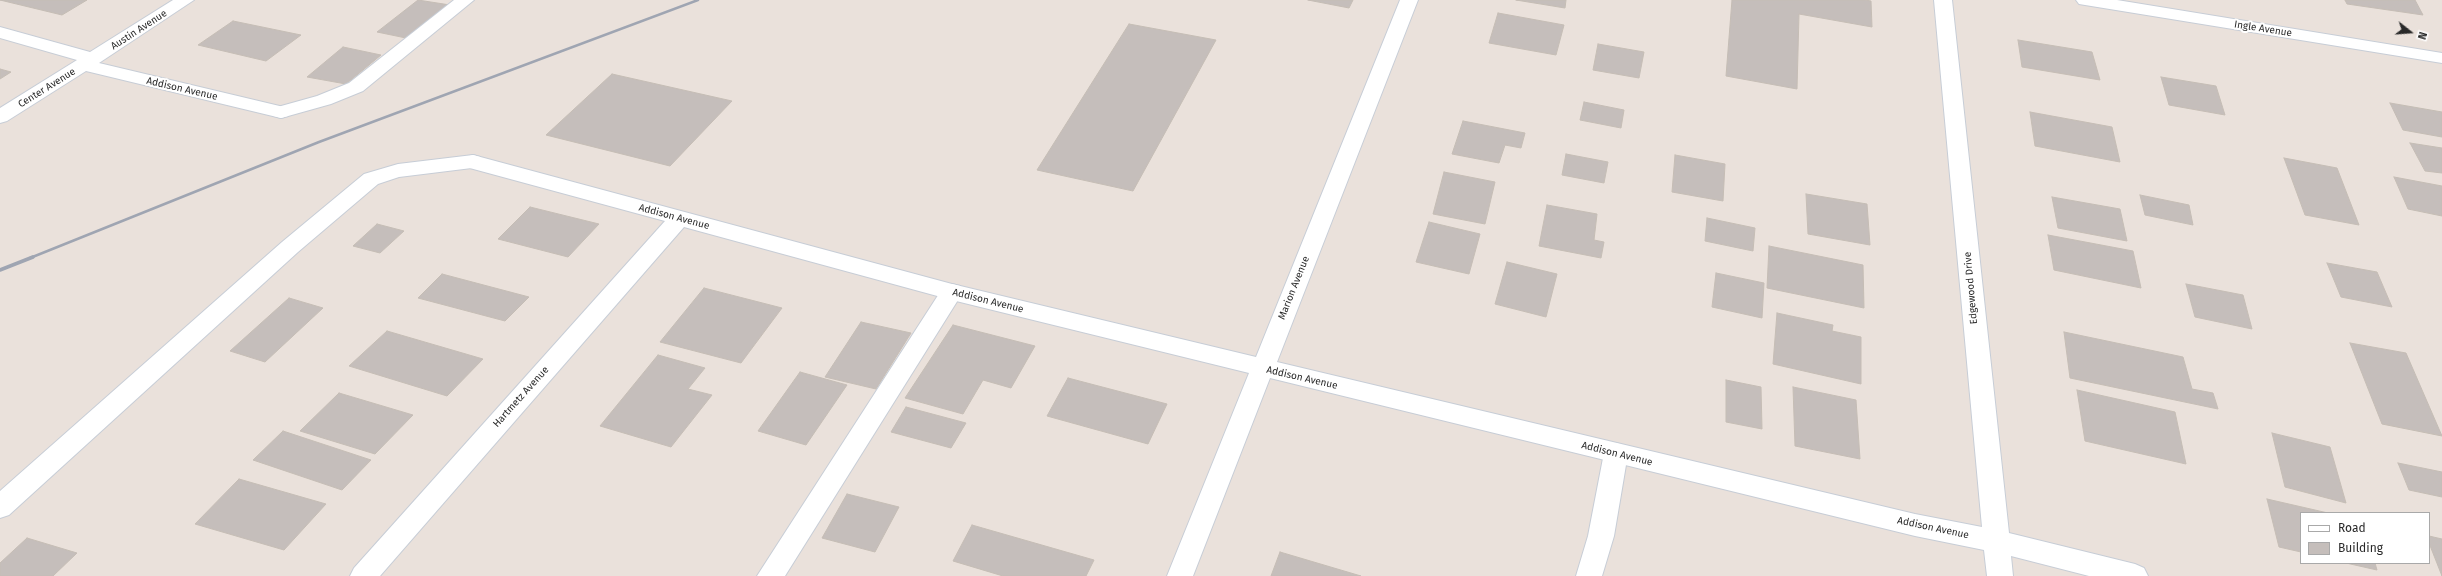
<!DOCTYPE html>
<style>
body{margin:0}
#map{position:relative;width:2442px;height:576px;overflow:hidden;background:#eae1db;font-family:"Fira Sans",sans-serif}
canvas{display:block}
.legend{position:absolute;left:2300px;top:512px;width:130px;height:52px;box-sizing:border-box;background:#fff;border:1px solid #a9a9a9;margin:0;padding:5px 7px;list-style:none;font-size:12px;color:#292929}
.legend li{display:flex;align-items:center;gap:8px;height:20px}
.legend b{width:20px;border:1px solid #a9a9a9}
.north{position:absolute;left:2390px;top:12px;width:40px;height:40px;-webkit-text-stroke:3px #fff;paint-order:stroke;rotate:107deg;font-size:11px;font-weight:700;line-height:16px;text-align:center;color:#292929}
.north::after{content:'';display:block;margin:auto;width:14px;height:18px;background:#292929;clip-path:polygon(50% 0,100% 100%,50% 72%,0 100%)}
</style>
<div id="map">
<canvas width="2442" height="576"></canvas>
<ul class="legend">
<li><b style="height:5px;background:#fff"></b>Road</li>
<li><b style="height:11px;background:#c5bebb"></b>Building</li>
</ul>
<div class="north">N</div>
</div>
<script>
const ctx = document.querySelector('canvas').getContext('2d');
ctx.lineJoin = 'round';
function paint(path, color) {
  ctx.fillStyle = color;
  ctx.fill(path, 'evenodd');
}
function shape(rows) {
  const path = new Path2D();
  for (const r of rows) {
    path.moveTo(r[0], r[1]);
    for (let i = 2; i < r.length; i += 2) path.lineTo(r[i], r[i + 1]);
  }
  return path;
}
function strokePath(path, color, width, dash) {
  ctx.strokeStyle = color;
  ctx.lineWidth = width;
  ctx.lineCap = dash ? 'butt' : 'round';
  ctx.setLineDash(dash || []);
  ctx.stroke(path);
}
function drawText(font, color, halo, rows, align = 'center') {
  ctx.font = font + ' "Fira Sans",sans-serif';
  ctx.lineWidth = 4;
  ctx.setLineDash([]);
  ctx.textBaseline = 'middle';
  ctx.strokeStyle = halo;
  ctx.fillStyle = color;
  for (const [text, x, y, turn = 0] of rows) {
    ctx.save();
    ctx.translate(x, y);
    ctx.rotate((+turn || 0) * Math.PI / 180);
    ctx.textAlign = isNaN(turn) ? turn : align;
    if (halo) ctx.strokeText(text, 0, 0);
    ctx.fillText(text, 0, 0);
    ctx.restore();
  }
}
const building = shape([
 [0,0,87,0,62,15,0,0],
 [418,0,450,5,406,38,377,32,418,0],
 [1308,0,1353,0,1349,8,1308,0],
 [1516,0,1566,0,1565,8,1516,0],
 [1732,0,1865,0,1871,1,1872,27,1799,14,1797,89,1726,76,1732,0],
 [2345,0,2415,0,2423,15,2347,4,2345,0],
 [1498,13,1564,25,1556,55,1489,43,1498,13],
 [233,21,301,35,266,61,198,45,233,21],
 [1129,24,1216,40,1133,191,1037,170,1129,24],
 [2018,40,2092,52,2100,80,2022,67,2018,40],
 [1598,44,1644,52,1639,78,1593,70,1598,44],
 [343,47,381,55,346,84,307,77,343,47],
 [0,69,11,72,0,79,0,69],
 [612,74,732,101,670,166,546,135,612,74],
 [2161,77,2216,86,2225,115,2169,105,2161,77],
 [1584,102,1624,110,1621,128,1580,120,1584,102],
 [2390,103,2442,112,2442,137,2403,130,2390,103],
 [2030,112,2112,127,2120,162,2035,146,2030,112],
 [1463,121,1525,133,1521,148,1505,145,1499,163,1452,154,1463,121],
 [2410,143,2442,148,2442,173,2425,171,2410,143],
 [1566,154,1608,162,1604,183,1562,175,1566,154],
 [1675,155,1725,164,1723,201,1672,192,1675,155],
 [2284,158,2337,168,2359,225,2305,215,2284,158],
 [1444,172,1495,182,1485,224,1433,214,1444,172],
 [2394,177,2442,186,2442,216,2408,209,2394,177],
 [1806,194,1867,204,1870,245,1808,234,1806,194],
 [2140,195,2189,205,2193,225,2145,215,2140,195],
 [2052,197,2120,209,2127,241,2058,228,2052,197],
 [1547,205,1597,214,1594,240,1604,242,1601,258,1539,246,1547,205],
 [530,207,599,224,568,257,498,239,530,207],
 [1707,218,1755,228,1753,251,1705,241,1707,218],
 [1429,222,1480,234,1469,274,1416,262,1429,222],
 [377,224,404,231,380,253,353,246,377,224],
 [2048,235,2133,251,2141,288,2054,270,2048,235],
 [1769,246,1863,265,1864,308,1767,288,1769,246],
 [1507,262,1557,274,1546,317,1495,304,1507,262],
 [2327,263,2377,272,2392,307,2341,297,2327,263],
 [1716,273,1764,283,1762,318,1712,307,1716,273],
 [442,274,529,297,505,321,418,298,442,274],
 [2186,284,2243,295,2252,329,2195,317,2186,284],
 [704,288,782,308,741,363,660,342,704,288],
 [289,298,323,308,265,362,230,351,289,298],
 [1777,313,1833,325,1832,331,1861,337,1861,384,1773,364,1777,313],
 [861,322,911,333,876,389,825,377,861,322],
 [953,325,1035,346,1011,388,983,380,963,414,905,398,953,325],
 [387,331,483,359,447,396,349,366,387,331],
 [2064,332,2183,357,2192,389,2213,393,2218,409,2070,378,2064,332],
 [2350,343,2406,353,2442,436,2382,424,2350,343],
 [658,355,705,368,688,389,712,395,671,447,600,426,658,355],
 [800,372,847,385,806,445,758,431,800,372],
 [1068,378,1167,404,1148,444,1047,416,1068,378],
 [1726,380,1761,387,1762,429,1726,422,1726,380],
 [1793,387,1856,400,1860,459,1795,446,1793,387],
 [2077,390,2175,412,2186,464,2085,441,2077,390],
 [339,393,413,415,375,454,300,431,339,393],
 [906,407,966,423,951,448,891,432,906,407],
 [283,431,371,460,342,490,253,460,283,431],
 [2272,433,2330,447,2346,503,2285,487,2272,433],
 [2398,463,2442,472,2442,497,2409,490,2398,463],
 [239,479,326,504,284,550,195,524,239,479],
 [847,494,899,507,875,552,822,538,847,494],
 [2267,499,2328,513,2301,513,2301,552,2279,547,2267,499],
 [972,525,1094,560,1086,576,1003,576,953,561,972,525],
 [2429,536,2442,539,2442,576,2429,543,2429,536],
 [27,538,77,553,53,576,0,576,0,563,27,538],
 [1280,552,1361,576,1271,576,1280,552],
 [2346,563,2375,563,2377,570,2346,563]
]);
const lane = shape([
 [454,0,474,0,363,91,331,104,281,118,274,116,271,112,274,108,317,96,349,83,454,0],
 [473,155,480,157,483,162,480,167,399,177,378,184,298,252,9,515,0,518,0,491,282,242,364,174,398,164,473,155],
 [952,284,960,286,963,292,785,576,757,576,944,286,952,284],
 [1616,443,1625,446,1628,453,1614,536,1602,576,1576,576,1588,536,1604,453,1607,446,1616,443]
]);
const street = shape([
 [173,0,194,0,99,63,288,108,291,112,288,116,281,118,86,71,7,121,0,123,0,108,77,60,0,38,0,27,90,52,173,0],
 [1400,0,1418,0,1277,362,1915,514,1982,527,1934,0,1952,0,2009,533,2135,564,2144,568,2148,576,2089,576,2011,556,2013,576,1987,576,1984,550,1915,536,1270,378,1193,576,1167,576,1249,373,952,300,684,227,380,576,350,576,354,568,665,221,466,167,463,162,466,157,473,155,952,284,1256,357,1400,0],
 [2076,0,2117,0,2442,53,2442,63,2085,5,2079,4,2076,0]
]);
const railFar1 = shape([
 [30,258,319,142,698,0]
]);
const rail = shape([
 [0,270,33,257]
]);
const streetNames = [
 ["Ingle Avenue",2263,29,9],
 ["Austin Avenue",139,30,-33],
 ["Center Avenue",47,88,-32],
 ["Addison Avenue",182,89,13],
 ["Addison Avenue",674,217,15],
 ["Marion Avenue",1294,288,-68],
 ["Edgewood Drive",1971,288,-95],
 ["Addison Avenue",988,301,14],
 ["Addison Avenue",1302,378,13],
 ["Hartmetz Avenue",521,397,-48],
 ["Addison Avenue",1617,454,14],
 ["Addison Avenue",1933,528,12]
];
paint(building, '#c5bebb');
strokePath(building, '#c5bdb5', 1);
strokePath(lane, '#c7cdd6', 2);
strokePath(street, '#c7cdd6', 2);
paint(lane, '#fff');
paint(street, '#fff');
strokePath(railFar1, '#9fa5b2', 2.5);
strokePath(rail, '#9fa5b2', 3.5);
drawText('10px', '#292929', '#fff', streetNames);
</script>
